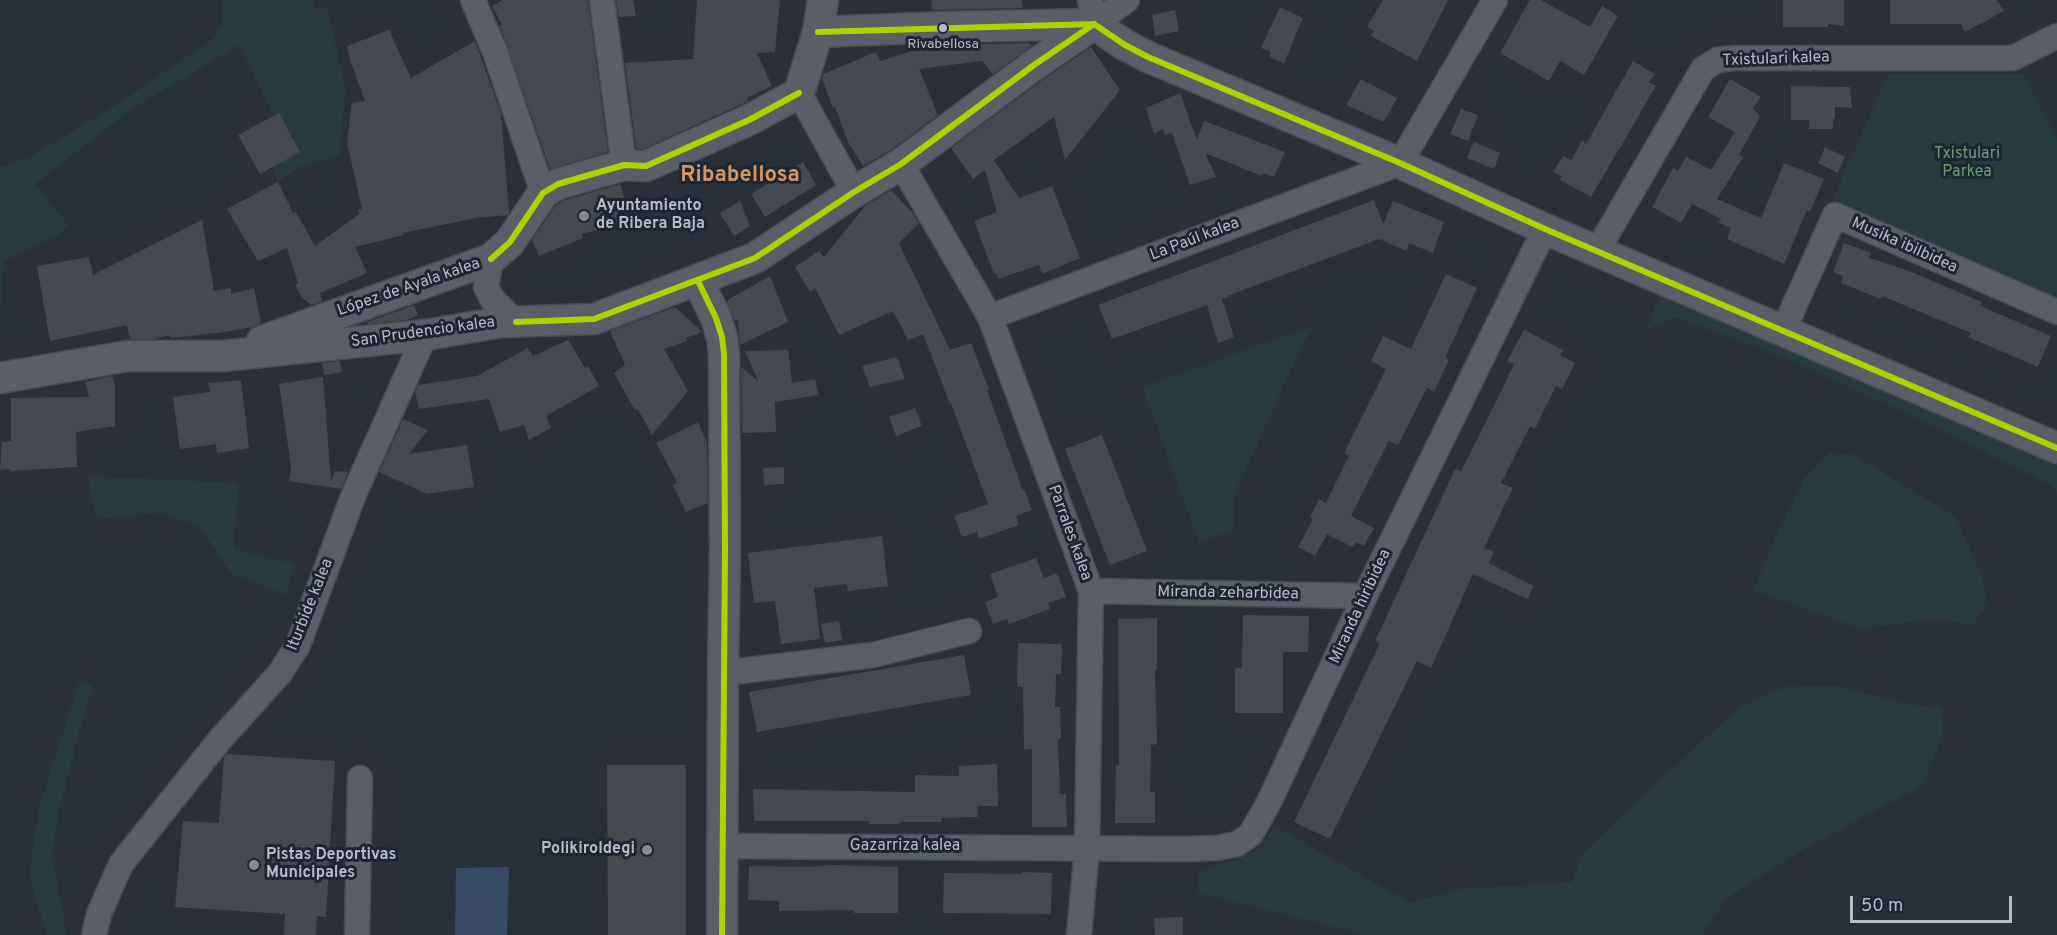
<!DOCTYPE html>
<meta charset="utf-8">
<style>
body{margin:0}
#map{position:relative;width:2057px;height:935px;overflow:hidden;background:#2a3038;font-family:Overpass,sans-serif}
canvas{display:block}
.scale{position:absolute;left:1850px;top:896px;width:162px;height:27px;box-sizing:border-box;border:3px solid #b4bcc9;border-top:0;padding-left:8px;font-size:18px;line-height:21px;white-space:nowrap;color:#b4bcc9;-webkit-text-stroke:4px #1d2633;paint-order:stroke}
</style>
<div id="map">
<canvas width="2057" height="935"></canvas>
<div class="scale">50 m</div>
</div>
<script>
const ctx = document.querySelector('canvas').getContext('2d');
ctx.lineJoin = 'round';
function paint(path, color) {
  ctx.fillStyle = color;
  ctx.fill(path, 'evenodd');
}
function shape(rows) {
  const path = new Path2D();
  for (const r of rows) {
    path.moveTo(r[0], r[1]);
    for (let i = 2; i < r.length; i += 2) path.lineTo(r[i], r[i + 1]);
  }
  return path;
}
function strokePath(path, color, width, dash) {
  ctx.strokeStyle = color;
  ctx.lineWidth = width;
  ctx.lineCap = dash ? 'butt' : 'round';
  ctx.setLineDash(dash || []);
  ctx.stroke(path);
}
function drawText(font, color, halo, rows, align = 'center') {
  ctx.font = font + ' Overpass,sans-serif';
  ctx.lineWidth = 6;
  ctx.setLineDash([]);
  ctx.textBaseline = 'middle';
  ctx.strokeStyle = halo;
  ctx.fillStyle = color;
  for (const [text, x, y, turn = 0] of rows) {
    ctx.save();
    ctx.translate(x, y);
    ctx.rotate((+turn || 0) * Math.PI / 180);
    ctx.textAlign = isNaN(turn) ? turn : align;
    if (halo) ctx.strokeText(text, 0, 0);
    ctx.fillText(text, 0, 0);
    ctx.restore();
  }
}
const green = shape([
 [221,0,313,0,315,10,326,6,346,88,339,155,300,167,278,182,272,167,279,113,273,116,240,45,136,106,35,184,69,226,59,235,4,261,0,316,0,167,28,158,111,108,212,40,221,24],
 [1888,74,2023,74,2057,139,2057,300,1831,203],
 [1663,289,2057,459,2057,492,2051,485,1934,426,1785,358,1675,317,1645,330],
 [1315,325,1302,345,1234,496,1233,530,1199,542,1142,387],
 [1829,452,1854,455,1956,517,1983,579,1988,604,1973,625,1933,619,1862,629,1753,591,1779,529,1805,477],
 [87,476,238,483,234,549,295,564,287,595,231,574,200,527,159,513,97,519],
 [79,683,94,685,83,717,59,812,52,856,67,935,47,935,29,876,39,806],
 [1836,685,1905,704,1942,708,1943,734,1923,785,1804,849,1727,898,1702,935,1364,935,1197,893,1199,872,1256,851,1275,826,1410,903,1459,889,1571,882,1584,852,1698,744,1743,706,1784,687]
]);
const water = shape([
 [509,867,507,935,455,935,456,868]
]);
const building = shape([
 [503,0,588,0,608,152,550,169,500,26,502,25,492,6],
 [616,0,633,0,636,16,619,17],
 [697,0,780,0,775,52,757,53,772,86,747,98,748,101,742,104,643,149,636,148,625,63,693,59],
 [931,0,1022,0,1023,8,932,10],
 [1383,0,1448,0,1417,61,1371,36,1374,31,1367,27],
 [1530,0,1541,0,1590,27,1602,6,1618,16,1584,75,1560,61,1549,81,1500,53],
 [1783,0,1844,0,1844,26,1828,24,1828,27,1783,27],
 [1890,0,1997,0,2004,11,1965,32,1961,24,1890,24],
 [1280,7,1303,18,1284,63,1269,57,1271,52,1261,48],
 [1175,10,1179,31,1155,36,1152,15],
 [389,30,411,78,475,41,501,113,509,212,508,215,476,218,403,233,403,235,355,247,367,273,320,293,322,301,312,305,303,299,295,285,298,283,287,248,258,261,227,209,278,182,293,213,296,212,315,246,359,214,358,210,362,209,347,143,352,103,365,101,351,63,347,46],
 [1029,43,1032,46,993,74,982,61,919,69,938,115,891,150,863,166,849,144,835,107,833,108,822,78,823,74,876,52,880,61,931,45],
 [1091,47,1120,90,1065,160,1054,117,994,160,1019,198,1052,186,1080,258,1042,274,1039,265,998,279,996,273,994,274,974,221,997,212,985,170,973,179,951,148,1044,79],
 [1633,61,1655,74,1649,82,1656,86,1591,197,1560,180,1562,176,1553,172,1563,156,1571,160,1582,141,1586,144],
 [1361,79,1397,98,1384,122,1346,105],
 [1730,79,1761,97,1753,108,1760,117,1739,155,1743,157,1717,199,1761,218,1784,163,1824,179,1810,211,1807,210,1784,264,1727,239,1731,228,1719,223,1721,219,1692,204,1681,223,1652,207,1673,168,1678,171,1686,157,1711,170,1735,132,1708,117],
 [1791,86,1850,87,1852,108,1835,107,1835,119,1833,119,1833,129,1809,129,1809,120,1791,120],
 [1180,93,1197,140,1204,121,1285,152,1274,177,1263,173,1262,176,1205,153,1216,177,1190,185,1172,133,1165,135,1163,129,1154,134,1146,108],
 [1461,109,1478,115,1468,141,1450,134],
 [279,113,300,152,260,174,238,135],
 [1474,142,1500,153,1494,169,1467,158],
 [1825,147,1845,157,1838,173,1818,163],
 [803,162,816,185,765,217,751,194],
 [620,184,631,220,582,234,583,238,539,256,532,240,555,206,565,200],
 [891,190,913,213,919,223,899,243,950,350,971,343,989,389,987,390,1023,491,1025,490,1032,510,1016,516,1019,525,979,539,977,532,962,537,954,516,988,504,951,403,950,404,923,334,908,340,893,311,839,335,815,288,810,292,795,267,819,251,824,257,865,206],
 [1374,200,1383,224,1393,201,1444,222,1433,253,1409,243,1407,251,1379,239,1227,296,1228,297,1222,299,1234,337,1218,343,1207,305,1112,339,1098,305],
 [740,201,750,226,734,236,720,213],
 [202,220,214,291,231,288,231,294,254,288,261,323,253,327,217,333,170,338,169,335,155,339,130,339,127,325,50,341,37,266,89,257,93,275],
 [1844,243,1871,253,1869,258,1909,271,1982,302,1980,306,2051,336,2038,367,1968,337,1971,333,1882,296,1881,299,1841,283,1843,276,1833,272],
 [1446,274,1477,288,1445,358,1449,360,1434,392,1427,388,1398,445,1389,441,1351,516,1374,528,1364,546,1356,542,1353,547,1327,534,1315,556,1298,547,1313,519,1310,517,1319,499,1326,503,1349,456,1344,453,1386,369,1371,361,1383,336,1411,349],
 [770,276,788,322,740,345,738,320,735,321,727,302,729,299],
 [414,305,418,315,407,320,368,324,367,322],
 [675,307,702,332,686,338,687,341,664,349,688,391,652,435,638,409,635,410,614,373,625,365,610,331],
 [1524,330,1563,350,1560,355,1575,363,1562,389,1556,386,1535,429,1530,426,1501,483,1513,488,1484,548,1494,552,1489,563,1534,586,1527,599,1473,574,1431,668,1417,661,1330,839,1294,822,1380,643,1375,641,1455,469,1461,471,1493,408,1514,364,1507,361],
 [568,340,585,368,588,366,599,386,546,416,551,428,529,440,524,425,500,432,489,399,419,409,415,392,418,385,477,376,528,348,533,356],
 [788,350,792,383,815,379,818,395,775,402,776,432,742,433,741,367,758,381,745,351],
 [897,357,905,379,870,387,862,366],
 [340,361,342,372,324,375,322,363],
 [112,376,115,385,115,426,76,432,77,467,10,471,10,469,0,470,2,442,11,441,11,398,89,397,86,382],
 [323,377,331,481,335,471,348,472,341,489,289,481,291,466,279,384],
 [241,380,249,448,217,453,216,444,180,449,173,397,210,392,208,383],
 [915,408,922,426,896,436,889,417],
 [403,419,428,430,409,454,467,445,474,487,427,494,379,472],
 [698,422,707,443,708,503,686,512,673,485,677,482,656,443],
 [1102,435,1147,551,1110,565,1065,449],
 [784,467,784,484,764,485,763,468],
 [882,536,888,586,848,591,847,584,814,588,820,639,781,644,775,601,754,603,748,553],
 [1036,558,1044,578,1057,573,1066,597,1048,603,1050,609,1009,624,1007,619,993,624,985,602,998,597,990,574],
 [1243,615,1309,616,1308,652,1283,652,1283,713,1235,713,1235,668,1242,668],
 [1157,618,1157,670,1155,670,1157,744,1151,745,1150,792,1155,792,1155,823,1115,823,1116,765,1119,765,1118,619],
 [839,621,842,640,825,643,821,624],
 [1018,643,1062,644,1061,674,1056,674,1055,707,1060,707,1061,739,1058,739,1060,794,1066,794,1067,827,1032,827,1032,749,1024,750,1023,687,1017,687],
 [964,655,971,695,757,732,749,692],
 [227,754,335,761,326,917,317,916,316,935,284,935,285,914,175,907,183,821,219,823,224,757],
 [997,764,998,806,977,806,978,817,941,818,942,822,900,822,900,824,869,824,869,821,754,821,753,789,915,792,915,775,959,776,959,766],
 [607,765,686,765,686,935,608,935],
 [833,865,898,867,898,913,854,913,854,910,779,911,779,901,748,900,749,866,812,867],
 [1022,872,1052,873,1051,914,943,913,944,873,1021,874],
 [1183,917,1183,935,1155,935,1154,918]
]);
const minor = shape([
 [473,0,495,52,543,193],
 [602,0,624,165],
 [1090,0,1094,24,1127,0],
 [799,93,854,192],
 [901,164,990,317,1091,591,1087,848,1079,935],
 [1597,251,1703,69,1717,60,1735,58,2013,58,2057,36],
 [491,259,486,287,492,299,516,322],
 [990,317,1400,163,1495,0],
 [1783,331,1835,215,2057,312],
 [1091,591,1365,596],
 [723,673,873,655,969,631],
 [723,846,1185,849,1217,848,1237,844,1251,834,1270,800,1365,596,1545,229],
 [94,935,99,914,121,864,218,742,280,673,298,645,354,494,425,335],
 [357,935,360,778]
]);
const tertiary = shape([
 [1094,24,1125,45,1148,57,1400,163,1545,229,2057,448],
 [818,32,945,27,1094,24],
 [698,281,716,318,722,337,724,354,725,550,723,673,722,935],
 [262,341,491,259,510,242,543,193,558,184,624,165,646,166,749,120,799,93,818,32,823,0],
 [0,378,128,356,223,356,425,335,502,322,594,319,755,258,854,192,901,164,1034,65,1094,24]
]);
const bus1 = shape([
 [1094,24,1125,45,1148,57,1400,163,1545,229,2057,448],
 [818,32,1094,24],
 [491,259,510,242,543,193,558,184,624,165,646,166,749,120,799,93],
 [698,281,716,318,722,337,724,354,725,550,722,935],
 [516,322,594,319,755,258,854,192,901,164,1034,65,1094,24]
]);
const markers = [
 [943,28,5,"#b4bcc9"],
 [584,216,6,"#848b96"],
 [647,850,6,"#848b96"],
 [254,865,6,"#848b96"]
];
const busNames = [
 ["Rivabellosa",943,45]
];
const streetNames = [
 ["Txistulari kalea",1776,60,-2],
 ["La Paúl kalea",1195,240,-21],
 ["Musika ibilbidea",1904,246,24],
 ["López de Ayala kalea",409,288,-19],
 ["San Prudencio kalea",423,333,-8],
 ["Parrales kalea",1069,533,70],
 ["Miranda zeharbidea",1228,594,1],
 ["Iturbide kalea",311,605,-68],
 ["Miranda hiribidea",1361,607,-65],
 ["Gazarriza kalea",905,847]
];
const parkNames = [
 ["Txistulari",1967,155],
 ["Parkea",1967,173]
];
const poiNames = [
 ["Ayuntamiento",596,207],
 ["de Ribera Baja",596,225],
 ["Polikiroldegi",635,850,"right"],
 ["Pistas Deportivas",266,856],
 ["Municipales",266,874]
];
const districtNames = [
 ["Ribabellosa",740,177]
];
paint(green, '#273a3e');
paint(water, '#384963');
paint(building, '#444950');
strokePath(minor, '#484c53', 27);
strokePath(tertiary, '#484c53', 33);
strokePath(minor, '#5a5e66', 24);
strokePath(tertiary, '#5a5e66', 30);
strokePath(bus1, '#aad400', 6);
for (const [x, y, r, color] of markers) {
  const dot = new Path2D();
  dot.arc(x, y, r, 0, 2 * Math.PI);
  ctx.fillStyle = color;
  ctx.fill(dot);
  strokePath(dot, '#1d2633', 2);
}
drawText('14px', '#b4bcc9', '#1d2633', busNames);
drawText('16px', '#b4bcc9', '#1d2633', streetNames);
drawText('16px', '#6b9a76', '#1d2633', parkNames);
drawText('bold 16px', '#b4bcc9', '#1d2633', poiNames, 'left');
drawText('bold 22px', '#d59563', '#1d2633', districtNames);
</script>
